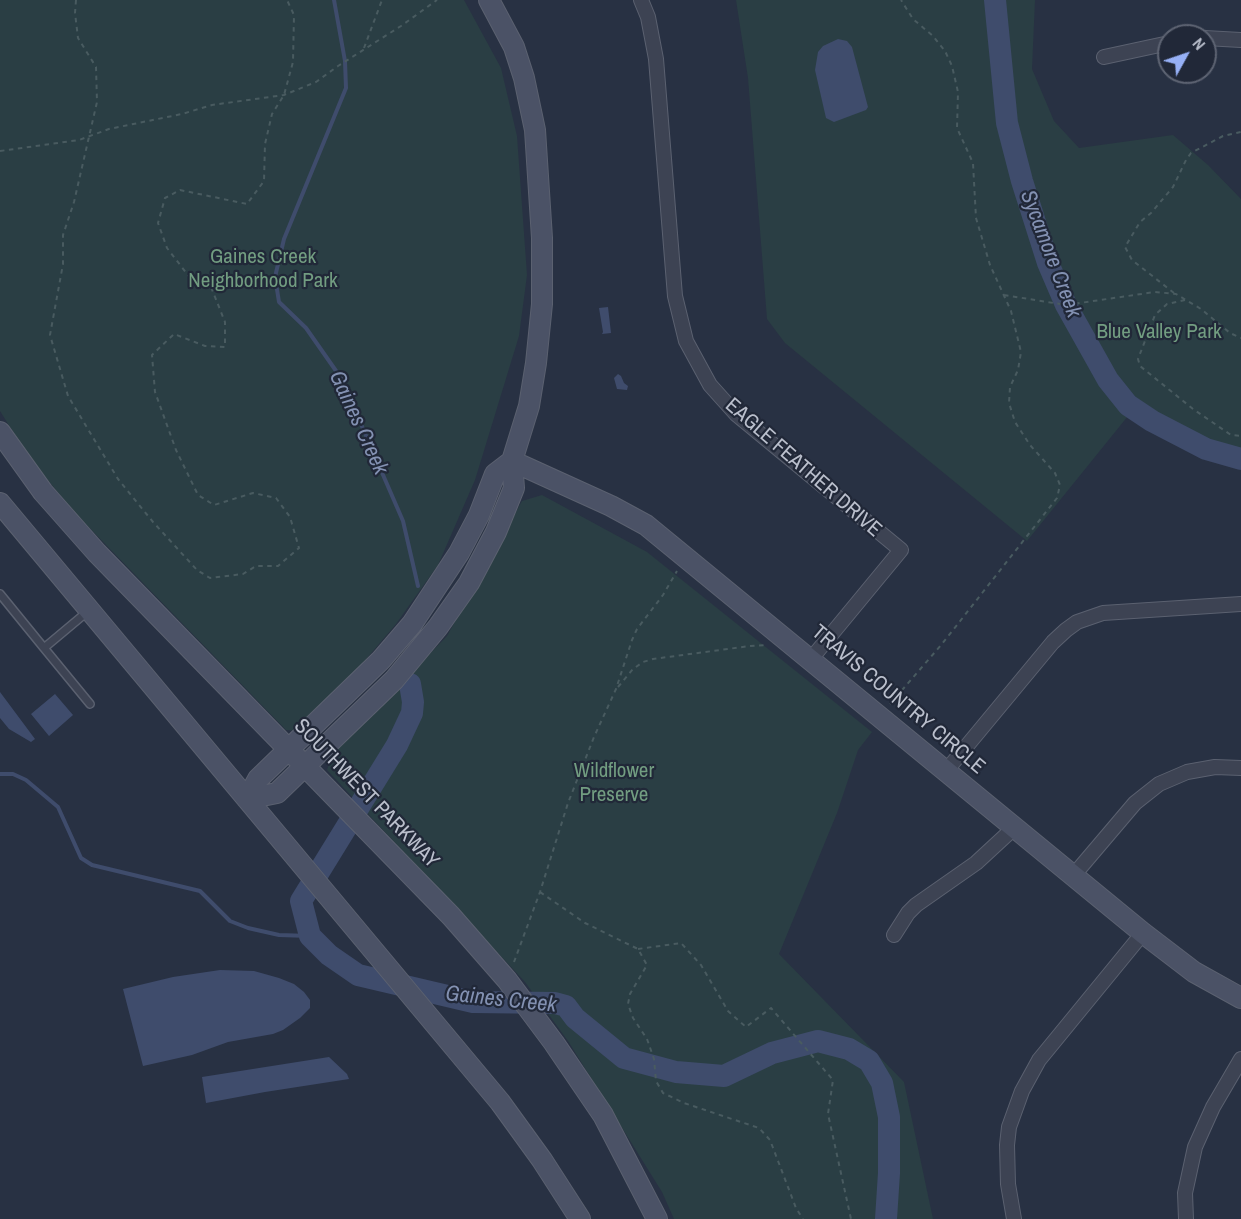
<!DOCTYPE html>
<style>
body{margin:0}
#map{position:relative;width:1241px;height:1219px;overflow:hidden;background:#283143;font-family:"Archivo Narrow",sans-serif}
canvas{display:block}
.north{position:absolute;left:1157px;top:24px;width:60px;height:60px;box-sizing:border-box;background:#212838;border:2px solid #5e6473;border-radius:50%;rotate:50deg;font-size:16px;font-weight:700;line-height:24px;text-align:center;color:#babfcc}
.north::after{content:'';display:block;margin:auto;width:21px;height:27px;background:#96b0f6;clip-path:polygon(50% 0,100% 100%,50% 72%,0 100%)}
</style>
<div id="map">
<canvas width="1241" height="1219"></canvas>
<div class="north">N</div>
</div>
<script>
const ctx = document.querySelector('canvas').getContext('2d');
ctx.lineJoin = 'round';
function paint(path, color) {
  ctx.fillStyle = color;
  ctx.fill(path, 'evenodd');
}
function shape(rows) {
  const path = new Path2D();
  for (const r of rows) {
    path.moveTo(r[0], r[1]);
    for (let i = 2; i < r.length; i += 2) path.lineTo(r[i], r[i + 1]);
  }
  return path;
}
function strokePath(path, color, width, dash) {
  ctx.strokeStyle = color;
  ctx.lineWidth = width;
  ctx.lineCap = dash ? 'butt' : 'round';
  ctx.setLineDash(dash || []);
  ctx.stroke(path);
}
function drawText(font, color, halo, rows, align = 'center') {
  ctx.font = font + ' "Archivo Narrow",sans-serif';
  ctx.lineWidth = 4.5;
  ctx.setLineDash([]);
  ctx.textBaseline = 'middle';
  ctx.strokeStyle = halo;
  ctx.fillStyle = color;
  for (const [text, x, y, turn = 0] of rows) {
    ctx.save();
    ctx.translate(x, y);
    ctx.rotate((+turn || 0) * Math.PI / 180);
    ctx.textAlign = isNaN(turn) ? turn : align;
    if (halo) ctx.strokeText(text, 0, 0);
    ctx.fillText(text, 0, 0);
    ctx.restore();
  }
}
const green = shape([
 [0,0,464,0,501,68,517,136,527,275,519,336,475,480,438,565,396,624,351,677,296,731,286,730,74,512,28,456,0,411],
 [736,0,1035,0,1032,69,1054,121,1079,148,1173,135,1208,165,1241,199,1241,468,1225,464,1150,430,1128,416,1027,541,785,343,767,319,748,78],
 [542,495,647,552,872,732,858,750,837,813,779,954,904,1082,933,1219,674,1219,662,1192,568,1041,525,982,327,770,332,755,447,636,522,501]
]);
const water = shape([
 [838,39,847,41,852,47,868,107,866,110,834,122,826,118,815,70,818,52,823,46],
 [608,307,611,333,602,334,603,332,599,308],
 [618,374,621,376,624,383,628,386,627,390,617,389,614,378],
 [0,692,35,739,31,742,9,729,0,718],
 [55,694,73,715,49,736,31,714],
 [220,970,254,971,279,978,294,984,304,992,310,1000,310,1008,300,1018,283,1030,273,1034,228,1042,192,1055,143,1066,123,989,173,977],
 [329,1057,347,1074,349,1079,265,1092,206,1103,202,1077]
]);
const stream = shape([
 [334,0,345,61,346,88,284,239,275,277,279,302,306,328,341,378,403,521,418,586],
 [0,774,13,774,26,780,58,807,81,858,92,865,200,891,230,921,248,928,279,935,310,936]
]);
const river = shape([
 [995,0,1007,123,1022,181,1048,263,1066,305,1108,380,1128,405,1152,421,1206,449,1241,459],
 [410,684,413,702,412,713,397,745,301,901,310,936,329,955,358,975,473,1002,555,1003,566,1006,575,1018,624,1058,676,1072,724,1076,772,1053,818,1041,849,1049,869,1061,882,1083,889,1117,889,1173,886,1219]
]);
const path = shape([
 [76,0,75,13,78,38,96,67,97,102,74,202,63,235,63,264,50,335,68,396,118,479,153,522,197,570,210,578,243,574,256,566,278,566,299,548,290,517,276,498,253,493,214,505,198,495,176,450,155,392,152,355,174,334,205,346,225,347,225,322,211,287,191,279,167,248,158,223,165,198,180,190,247,204,264,181,265,144,272,114,284,95,293,62,294,15,287,0],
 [364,48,382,0],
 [0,151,79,140,109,129,182,114,212,105,284,95,316,82,338,66,401,26,437,0],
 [1174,293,1132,260,1125,247,1140,222,1151,213,1173,187,1186,160,1191,153,1223,136,1241,132],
 [1004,295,1066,305,1155,292,1176,294,1201,309,1230,333,1241,338],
 [1185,300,1167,304,1155,315,1138,359,1140,366,1193,409,1231,435,1241,436],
 [618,687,633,669,643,662,653,659,750,646,768,645],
 [890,704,942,644,1057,498,1060,485,1055,473,1030,445,1015,422,1009,403,1010,387,1018,370,1021,352,1011,311,990,265,976,218,973,163,957,128,958,92,952,66,945,51,933,36,913,19,901,0],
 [540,892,585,923,638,949,647,965,630,994,628,1004,633,1018,647,1039,654,1059,656,1081,663,1093,684,1103,759,1128,770,1140,796,1208,803,1219],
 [638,949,681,943,701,965,728,1011,746,1027,771,1008,833,1080,828,1114,851,1219],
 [514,962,540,892,568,803,594,737,616,689,632,640,637,629,663,595,677,571]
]);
const lane = shape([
 [0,594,44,648],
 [87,612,44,648,90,704]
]);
const street = shape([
 [641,0,648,17,656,59,675,296,686,341,710,385,736,414,901,550,811,659],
 [1205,38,1241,40],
 [1104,57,1169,43],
 [946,771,1053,642,1066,630,1077,622,1103,613,1241,604],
 [1073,876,1135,803,1159,784,1187,772,1215,767,1241,768],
 [894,935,908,913,916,905,976,863,1015,827],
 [1014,1219,1008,1184,1007,1145,1009,1127,1022,1091,1039,1060,1143,933],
 [1186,1219,1185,1193,1195,1147,1213,1107,1241,1059]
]);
const secondary = shape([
 [0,432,43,492,97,553,451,916,507,980,554,1043,603,1115,657,1219],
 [512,461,611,506,646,525,1143,933,1194,972,1241,998],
 [0,503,500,1102,542,1160,580,1219],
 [247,799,277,793,394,680,438,627,469,583,496,532,514,488,512,461,529,406,536,363,542,304,542,238,535,130,524,78,514,47,489,0],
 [247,799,258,779,381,660,412,624,459,553,479,515,495,474,512,461]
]);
const parkNames = [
 ["Gaines Creek",263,257],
 ["Neighborhood Park",263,281],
 ["Blue Valley Park",1159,332],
 ["Wildflower",614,771],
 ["Preserve",614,795]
];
const streetNames = [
 ["EAGLE FEATHER DRIVE",803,468,41],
 ["TRAVIS COUNTRY CIRCLE",898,700,40],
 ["SOUTHWEST PARKWAY",366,794,46]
];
const waterNames = [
 ["Sycamore Creek",1050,254,69],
 ["Gaines Creek",358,423,65],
 ["Gaines Creek",501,1000,6]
];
paint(green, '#2a3e44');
paint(water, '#3f4c6c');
strokePath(stream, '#3f4c6c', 4);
strokePath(river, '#3f4c6c', 22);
strokePath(lane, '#5b6170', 10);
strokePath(street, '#5b6170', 16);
strokePath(secondary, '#5b6170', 22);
strokePath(path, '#495b60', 2, [4.5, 4.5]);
strokePath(lane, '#3d4353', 7);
strokePath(street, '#3d4353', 14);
strokePath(secondary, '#4b5266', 20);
drawText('21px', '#729d81', '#212838', parkNames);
drawText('21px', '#babfcc', '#212838', streetNames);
drawText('italic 22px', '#8391b2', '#212838', waterNames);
</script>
